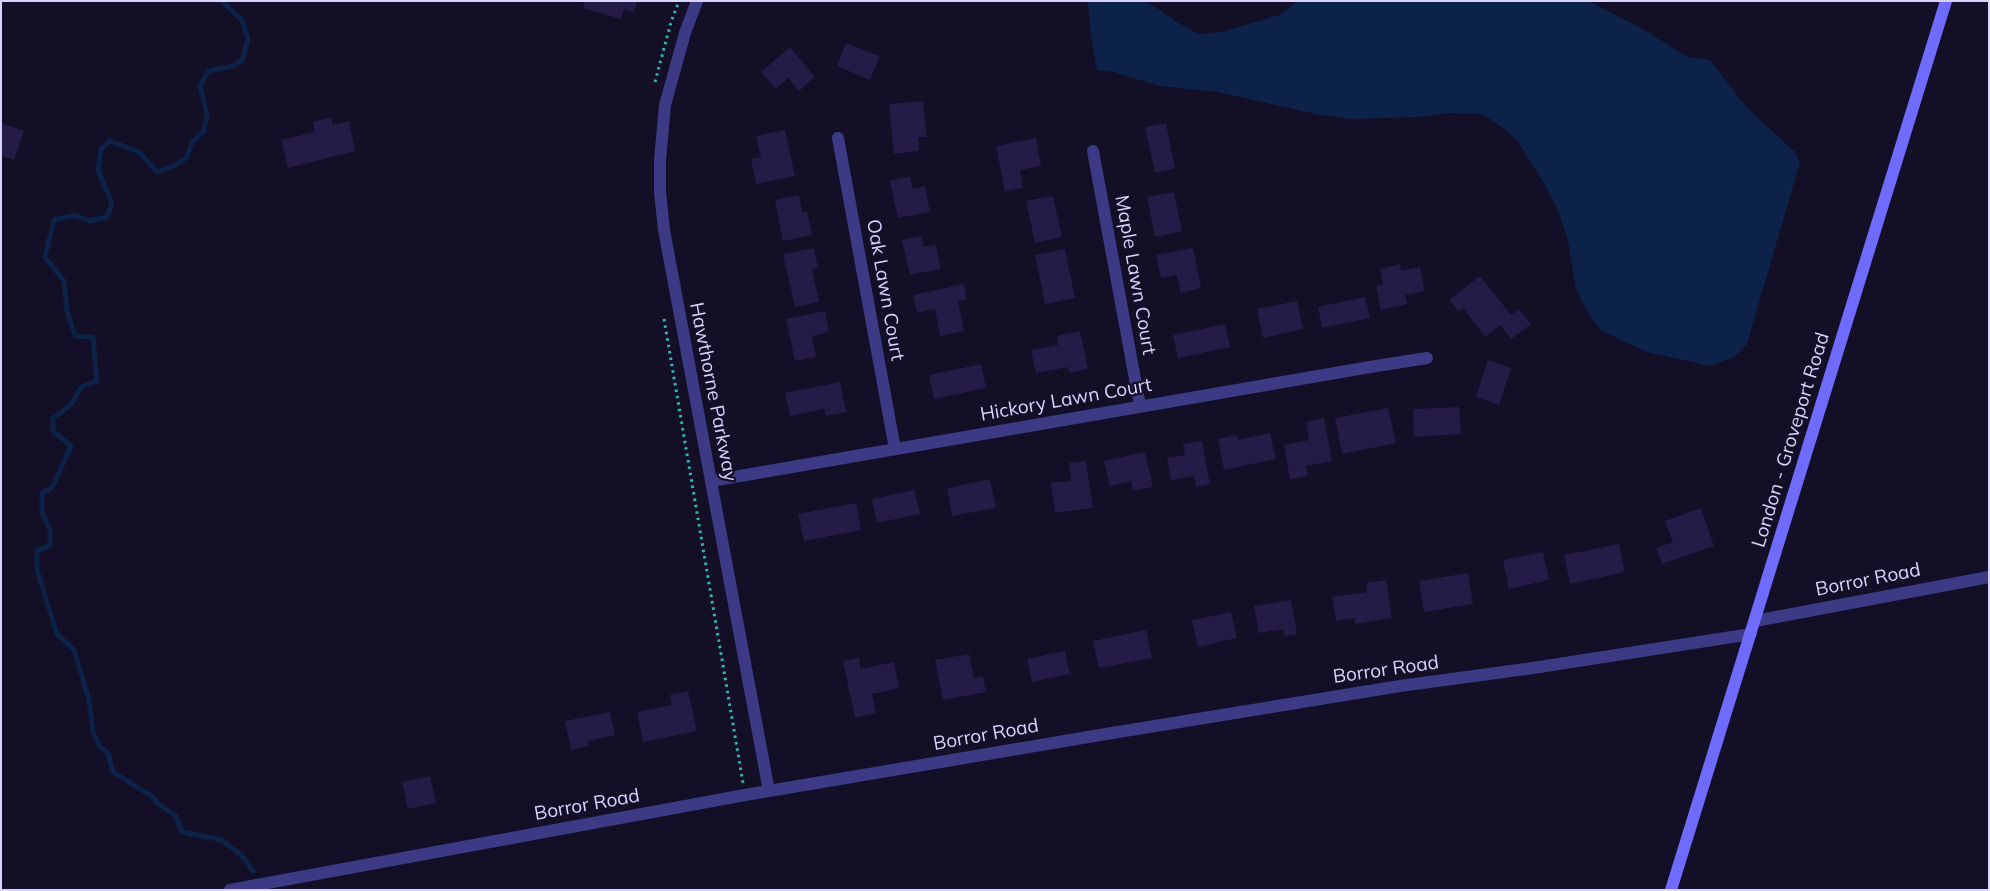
<!DOCTYPE html>
<style>
body{margin:0}
#map{position:relative;width:1990px;height:891px;overflow:hidden;background:#130f26;font-family:Mulish,sans-serif}
canvas{display:block}
.frame{position:absolute;inset:0;border:2px solid #d9d4ff;pointer-events:none}
</style>
<div id="map">
<canvas width="1990" height="891"></canvas>
<div class="frame"></div>
</div>
<script>
const ctx = document.querySelector('canvas').getContext('2d');
ctx.lineJoin = 'round';
function paint(path, color) {
  ctx.fillStyle = color;
  ctx.fill(path, 'evenodd');
}
function shape(rows) {
  const path = new Path2D();
  for (const r of rows) {
    path.moveTo(r[0], r[1]);
    for (let i = 2; i < r.length; i += 2) path.lineTo(r[i], r[i + 1]);
  }
  return path;
}
function strokePath(path, color, width, dash) {
  ctx.strokeStyle = color;
  ctx.lineWidth = width;
  ctx.lineCap = dash ? 'butt' : 'round';
  ctx.setLineDash(dash || []);
  ctx.stroke(path);
}
function drawText(font, color, halo, rows, align = 'center') {
  ctx.font = font + ' Mulish,sans-serif';
  ctx.lineWidth = 4.5;
  ctx.setLineDash([]);
  ctx.textBaseline = 'middle';
  ctx.strokeStyle = halo;
  ctx.fillStyle = color;
  for (const [text, x, y, turn = 0] of rows) {
    ctx.save();
    ctx.translate(x, y);
    ctx.rotate((+turn || 0) * Math.PI / 180);
    ctx.textAlign = isNaN(turn) ? turn : align;
    if (halo) ctx.strokeText(text, 0, 0);
    ctx.fillText(text, 0, 0);
    ctx.restore();
  }
}
const water = shape([
 [1088,1,1146,1,1180,24,1199,34,1221,32,1279,15,1298,1,1588,1,1641,28,1688,57,1710,60,1748,109,1794,151,1800,162,1747,344,1734,357,1710,366,1647,352,1602,331,1588,313,1576,289,1568,241,1559,213,1548,190,1517,140,1505,129,1482,114,1452,113,1419,117,1352,119,1320,115,1217,92,1160,86,1113,72,1097,70,1091,37]
]);
const stream = shape([
 [222,1,242,20,248,39,242,60,233,66,208,71,200,86,207,114,204,131,192,142,187,157,176,165,157,172,139,152,110,141,101,149,98,170,112,203,107,217,89,221,75,215,54,220,45,257,64,281,67,311,75,336,93,337,97,381,81,387,71,405,53,418,53,431,71,446,52,488,42,493,42,513,50,529,50,545,37,551,37,570,57,634,74,650,89,700,93,732,100,747,108,753,113,772,153,797,157,803,176,816,182,832,222,840,242,856,253,871]
]);
const building = shape([
 [585,1,637,1,634,12,624,9,621,19,583,8],
 [846,43,880,56,870,80,837,66],
 [790,47,815,77,799,91,788,78,776,89,761,72],
 [923,101,927,137,918,137,919,151,894,154,889,104],
 [331,117,333,125,349,121,355,151,288,168,281,140,315,132,313,122],
 [1,123,24,131,14,160,3,156,1,157],
 [1166,123,1175,168,1155,173,1145,127],
 [785,130,795,176,756,184,751,159,761,157,756,136],
 [1036,138,1041,166,1020,170,1023,188,1005,191,996,146],
 [910,176,913,189,925,186,930,212,898,218,890,181],
 [1174,192,1182,231,1155,237,1147,197],
 [799,195,802,212,807,211,812,235,783,241,775,200],
 [1053,196,1062,237,1035,243,1026,201],
 [921,236,924,247,936,245,941,269,910,275,902,240],
 [814,248,818,268,812,269,819,302,795,307,783,254],
 [1193,248,1201,288,1181,293,1177,275,1161,278,1156,255],
 [1065,249,1075,298,1045,304,1035,255],
 [1400,264,1401,271,1420,267,1425,291,1405,295,1407,304,1381,310,1376,286,1383,284,1380,269],
 [1480,276,1511,315,1519,309,1531,324,1511,339,1500,325,1485,337,1463,308,1458,311,1449,300],
 [964,284,967,299,958,301,964,331,940,336,935,309,917,313,913,295],
 [1365,297,1370,318,1322,328,1318,307],
 [1297,301,1303,329,1263,338,1257,309],
 [825,311,829,332,812,336,816,357,795,361,786,319],
 [1225,324,1230,347,1178,358,1173,335],
 [1080,331,1088,369,1069,373,1068,367,1036,373,1031,350,1058,345,1057,336],
 [1488,360,1511,368,1499,405,1476,397],
 [981,364,986,388,934,399,929,375],
 [840,382,846,412,826,416,824,409,790,416,785,393],
 [1459,407,1461,434,1414,437,1413,409],
 [1388,408,1396,443,1342,454,1335,418],
 [1324,418,1332,461,1306,466,1308,476,1290,479,1284,445,1309,440,1306,422],
 [1270,433,1276,459,1224,470,1218,439,1237,435,1238,440],
 [1202,441,1210,484,1196,487,1194,476,1171,480,1167,458,1185,455,1183,444],
 [1145,452,1153,487,1133,491,1131,481,1110,486,1104,461],
 [1086,461,1093,508,1055,513,1051,483,1071,481,1069,463],
 [990,479,996,508,952,516,947,488],
 [914,490,920,514,877,523,872,499],
 [856,503,861,530,804,541,798,514],
 [1701,508,1714,546,1662,564,1656,548,1673,542,1665,521],
 [1619,544,1625,572,1570,584,1564,555],
 [1543,552,1549,580,1509,589,1503,560],
 [1468,573,1473,604,1424,612,1419,581],
 [1386,580,1392,618,1355,624,1355,618,1336,621,1332,597,1367,592,1366,583],
 [1291,600,1297,634,1284,636,1283,629,1259,633,1254,606],
 [1231,612,1237,638,1198,647,1192,620],
 [1146,630,1152,658,1099,668,1093,641],
 [1065,651,1070,674,1032,682,1027,659],
 [969,654,974,678,983,676,986,692,943,700,935,660],
 [859,658,861,669,894,662,899,688,872,694,876,713,855,718,843,661],
 [688,691,697,731,643,742,637,712,672,705,670,695],
 [610,712,615,735,588,741,589,746,571,750,565,721],
 [430,776,436,803,408,809,402,782]
]);
const path = shape([
 [655,82,671,22,679,1],
 [664,319,743,783]
]);
const minor = shape([
 [697,1,685,33,665,105,660,160,660,192,664,230,769,791],
 [838,138,895,449],
 [1093,151,1140,406],
 [711,481,1370,367,1427,358],
 [1755,621,1989,577],
 [230,890,745,795,1106,734,1400,686,1533,668,1751,634]
]);
const secondary = shape([
 [1671,890,1946,1]
]);
const streetNames = [
 ["Maple Lawn Court",1135,275,80],
 ["Oak Lawn Court",885,290,80],
 ["Hawthorne Parkway",713,392,79],
 ["Hickory Lawn Court",1066,400,-10],
 ["London - Groveport Road",1791,440,-73],
 ["Borror Road",1868,580,-11],
 ["Borror Road",1386,670,-8],
 ["Borror Road",986,735,-10],
 ["Borror Road",587,805,-10]
];
paint(water, '#0c2248');
strokePath(stream, '#0c2248', 5);
paint(building, '#241b47');
strokePath(path, '#2fb8b0', 3, [2.5, 4]);
strokePath(minor, '#3d3a85', 12);
strokePath(secondary, '#6f6bff', 12);
drawText('19px', '#d9d4ff', '#130f26', streetNames);
</script>
